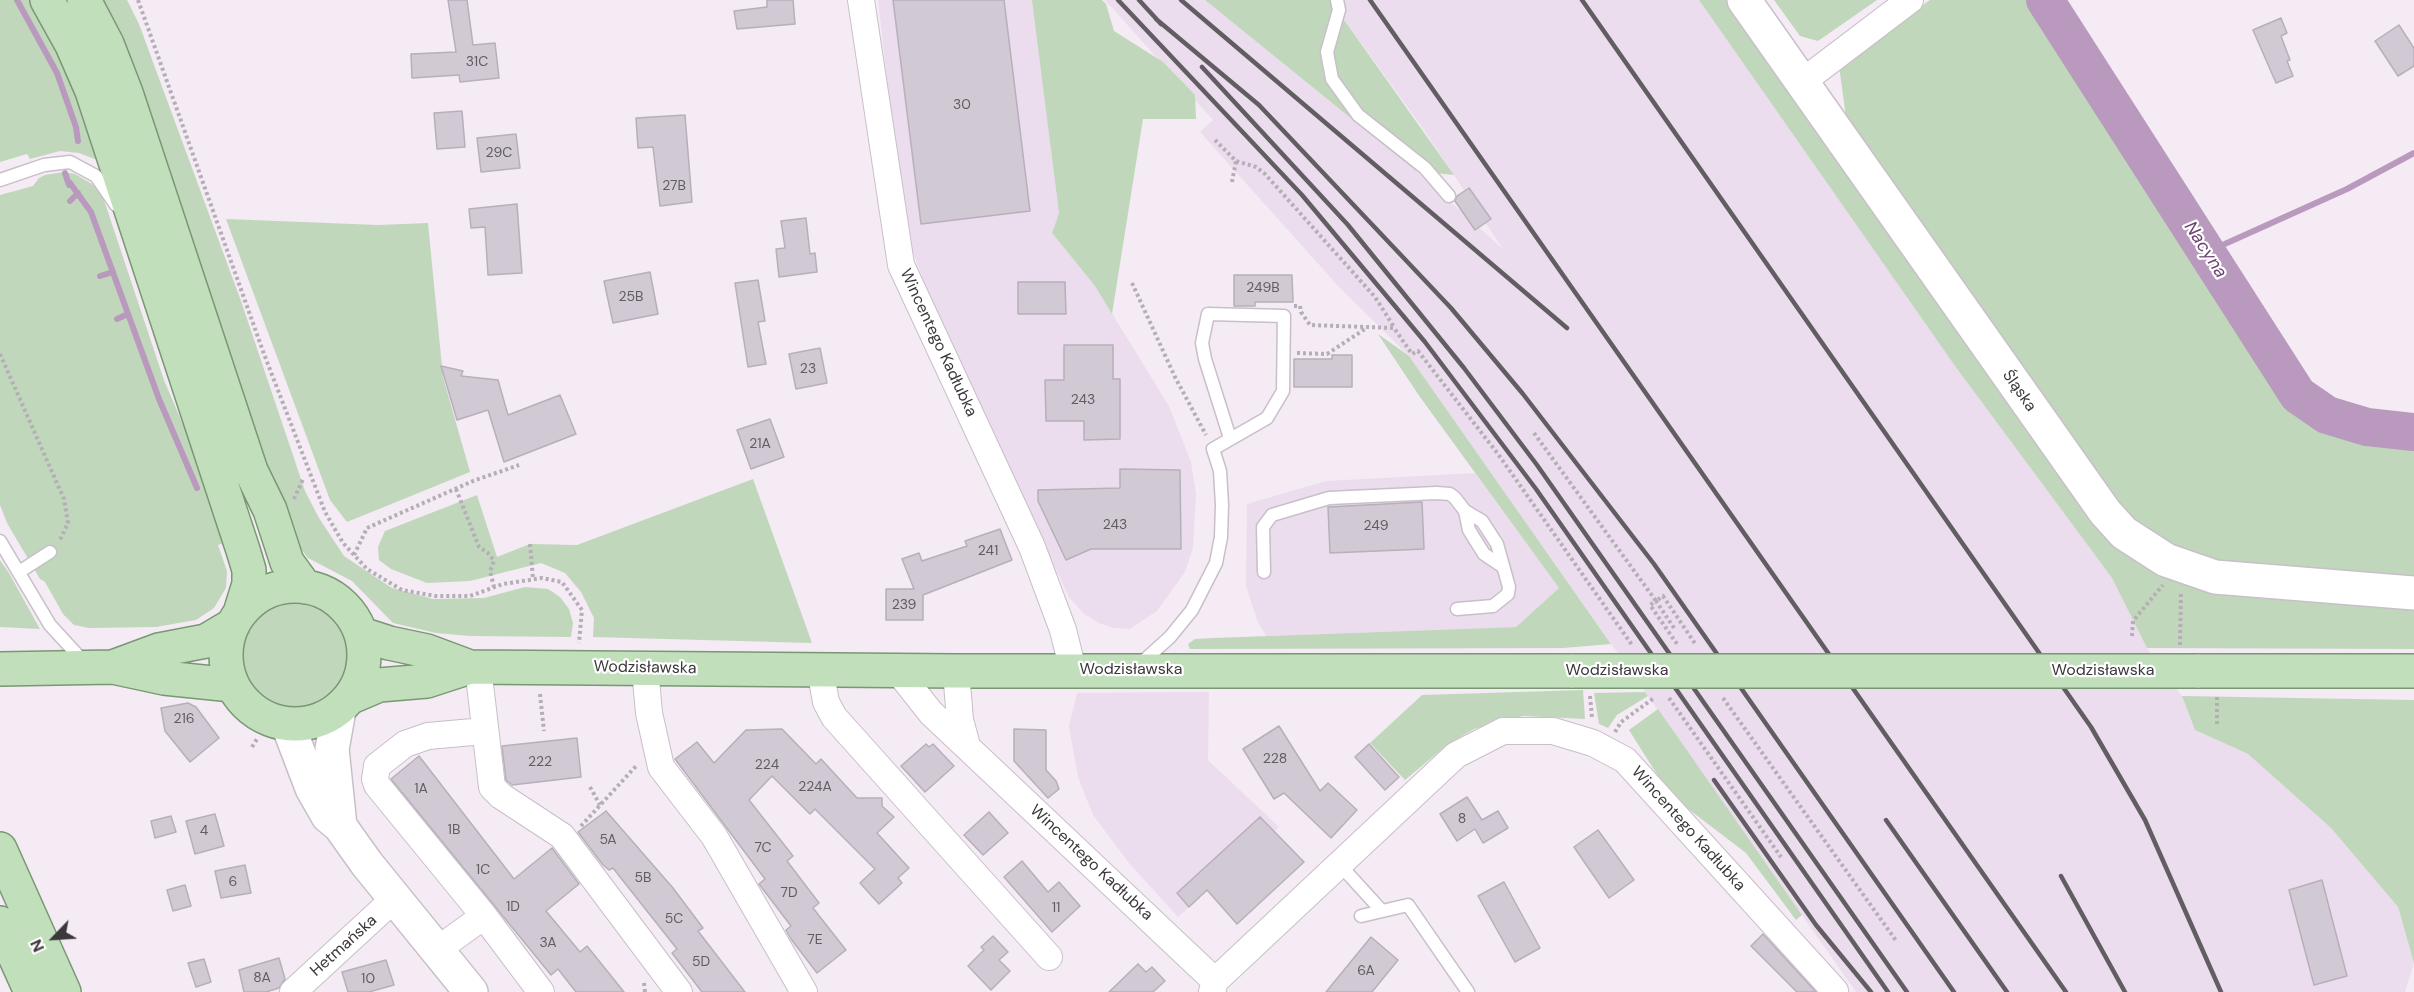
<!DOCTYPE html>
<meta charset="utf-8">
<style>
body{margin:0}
#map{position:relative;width:2414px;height:992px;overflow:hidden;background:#f4ebf5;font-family:"DM Sans",sans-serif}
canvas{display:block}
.north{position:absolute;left:24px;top:908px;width:60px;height:60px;-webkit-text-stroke:4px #fff;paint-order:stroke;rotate:245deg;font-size:16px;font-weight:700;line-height:24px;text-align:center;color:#3b383c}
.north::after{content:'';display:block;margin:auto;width:21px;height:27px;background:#3b383c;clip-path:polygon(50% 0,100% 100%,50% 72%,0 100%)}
</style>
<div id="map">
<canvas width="2414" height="992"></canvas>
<div class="north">N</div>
</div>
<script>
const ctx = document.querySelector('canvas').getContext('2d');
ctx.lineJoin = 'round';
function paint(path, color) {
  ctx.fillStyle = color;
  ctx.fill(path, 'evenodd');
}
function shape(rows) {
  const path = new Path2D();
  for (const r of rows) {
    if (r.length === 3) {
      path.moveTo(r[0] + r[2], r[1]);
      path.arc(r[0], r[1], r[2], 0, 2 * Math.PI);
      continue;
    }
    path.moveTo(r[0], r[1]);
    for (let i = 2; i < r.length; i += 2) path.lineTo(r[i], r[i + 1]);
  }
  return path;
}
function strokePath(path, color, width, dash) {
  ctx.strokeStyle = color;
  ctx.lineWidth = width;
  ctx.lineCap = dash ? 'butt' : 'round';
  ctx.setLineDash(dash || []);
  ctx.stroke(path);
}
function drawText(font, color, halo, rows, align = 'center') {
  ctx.font = font + ' "DM Sans",sans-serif';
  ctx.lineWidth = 4.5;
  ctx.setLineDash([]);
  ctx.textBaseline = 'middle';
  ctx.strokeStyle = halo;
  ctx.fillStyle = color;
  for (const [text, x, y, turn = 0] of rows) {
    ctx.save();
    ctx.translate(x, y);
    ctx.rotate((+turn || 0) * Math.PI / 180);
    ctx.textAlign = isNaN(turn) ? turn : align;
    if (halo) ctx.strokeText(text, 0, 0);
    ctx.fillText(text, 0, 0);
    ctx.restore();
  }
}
const built = shape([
 [878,0,1033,0,1059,213,1052,233,1095,286,1169,406,1191,462,1196,494,1193,548,1185,572,1157,611,1130,629,1113,628,1099,623,1084,614,1069,597,928,299,926,287,904,229],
 [1105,0,1205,0,1416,171,1503,249,1424,130,1330,0,1699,0,1955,366,2112,578,2147,648,2182,696,2195,730,2248,754,2331,828,2398,907,2414,963,2405,992,1856,992,1409,356,1339,287,1200,132,1213,120],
 [1475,473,1559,588,1516,627,1266,636,1257,620,1246,586,1247,504,1326,481],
 [1209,692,1208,760,1279,827,1178,917,1129,863,1093,815,1078,777,1069,726,1077,693]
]);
const green = shape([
 [0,0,32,0,60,49,100,161,79,153,60,151,30,159,27,154,0,162],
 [99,0,127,0,139,24,241,301,305,491,319,518,344,556,392,588,433,599,484,598,525,587,548,589,560,597,569,609,573,623,571,637,470,636,436,633,393,623,352,581,308,558,282,524],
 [1032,0,1102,0,1106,4,1114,31,1163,62,1195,95,1196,119,1143,119,1112,314,1095,286,1052,233,1059,213],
 [1205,0,1330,0,1454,175,1416,171],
 [1699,0,1732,0,2123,544,2414,603,2414,649,2147,648,2112,578,1955,366],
 [1774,0,1877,0,1818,41,1800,36],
 [1930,0,2033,0,2071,55,2078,42,2306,396,2341,412,2414,423,2414,581,2291,571,2207,559,2151,539,2096,481,1846,117,1839,66],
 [64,172,75,174,92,184,103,197,164,380,198,460,227,542,218,545,227,571,226,588,214,608,196,620,156,627,89,628,74,625,63,614,45,582,40,579,7,523,0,505,0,195,33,186,39,178,45,175],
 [226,219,378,225,428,223,443,377,470,472,347,522,330,500],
 [1378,334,1409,356,1611,644,1563,648,1190,649,1188,644,1195,639,1214,638,1516,627,1559,588,1420,397],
 [753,479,812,643,593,637,594,618,581,592,565,573,541,563,470,581,427,583,391,569,379,560,378,547,385,531,477,495,497,557,530,544,577,545],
 [0,560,9,573,40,629,0,627],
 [295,658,54],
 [1583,690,1585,719,1523,716,1474,729,1448,744,1405,780,1370,743,1422,695],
 [1645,692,1648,696,1617,715,1608,728,1599,724,1594,693],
 [2182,696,2414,700,2414,963,2398,907,2331,828,2248,754,2195,730],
 [1658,709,1802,915,1796,920,1746,853,1670,795,1629,730]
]);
const stream = shape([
 [17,0,57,73,76,127,78,141],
 [65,173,69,185],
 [70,183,91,212,159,399,197,488],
 [70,201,78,193],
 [2207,252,2347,189,2414,153],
 [100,276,113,272],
 [117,319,128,314]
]);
const river = shape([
 [2045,0,2298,395,2327,415,2367,427,2414,432]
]);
const building = shape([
 [448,0,467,0,473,45,495,43,499,78,460,82,459,75,412,78,411,54,456,52,448,0],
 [767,0,793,0,795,24,737,29,734,11,767,7,767,0],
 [893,0,1004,0,1030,211,921,224,893,0],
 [2281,18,2287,33,2281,36,2290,60,2287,61,2293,76,2276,83,2253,30,2281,18],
 [2399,25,2414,48,2414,66,2398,76,2375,41,2399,25],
 [462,111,465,147,437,149,434,113,462,111],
 [685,115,692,202,660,206,653,147,638,148,636,118,685,115],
 [516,134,520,168,481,172,477,138,516,134],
 [1469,188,1491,219,1475,230,1455,201,1457,196,1469,188],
 [517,204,522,273,488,275,485,227,471,228,469,209,517,204],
 [806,218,810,254,815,253,817,272,779,277,776,249,785,248,781,221,806,218],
 [650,272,658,314,613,323,604,281,650,272],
 [1234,275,1292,275,1293,302,1255,302,1255,306,1234,306,1234,275],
 [758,280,765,321,758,322,766,364,748,367,735,283,758,280],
 [1018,282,1065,282,1066,314,1018,314,1018,282],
 [1064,345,1113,345,1113,379,1120,379,1120,439,1084,440,1084,421,1046,421,1045,380,1064,380,1064,345],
 [820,348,827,383,796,389,789,354,820,348],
 [1332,355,1352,355,1352,387,1294,387,1294,359,1332,359,1332,355],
 [441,366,463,371,461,376,498,380,508,415,560,395,576,434,504,462,488,410,457,420,441,366],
 [770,419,784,457,751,469,737,430,770,419],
 [1120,469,1180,470,1181,549,1091,549,1066,560,1038,501,1038,490,1120,488,1120,469],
 [1422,502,1424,549,1330,553,1328,507,1422,502],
 [1000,529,1012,560,923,595,923,620,886,620,886,589,914,589,902,559,919,553,922,561,967,546,965,541,1000,529],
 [188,703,196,707,219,738,190,762,165,731,161,708,188,703],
 [1279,726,1320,791,1328,783,1357,810,1331,838,1284,793,1274,799,1243,749,1279,726],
 [782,729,816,764,821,759,857,798,882,798,882,806,894,817,877,833,909,868,898,878,902,883,879,904,860,883,875,869,815,809,810,814,772,776,749,800,793,856,787,861,819,903,813,908,846,950,817,973,791,939,786,930,791,926,759,884,765,879,675,759,697,742,714,763,746,730,782,729],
 [1014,729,1046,730,1046,770,1056,781,1059,789,1048,798,1014,761,1014,729],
 [577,738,581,777,512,785,506,780,502,746,577,738],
 [926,744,929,747,933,744,954,766,925,792,901,766,926,744],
 [1369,744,1399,777,1385,790,1355,757,1369,744],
 [419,756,514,879,552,848,579,884,546,911,580,952,587,946,624,992,576,992,558,969,551,975,391,779,419,756],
 [1467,797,1482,820,1498,811,1508,828,1483,843,1475,829,1457,841,1440,814,1467,797],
 [606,811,673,888,703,928,698,931,745,992,702,992,672,953,677,949,613,868,609,870,603,865,578,832,606,811],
 [989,812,1008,833,983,855,964,835,989,812],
 [215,814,224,846,195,854,186,821,215,814],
 [171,816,176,832,155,838,151,821,171,816],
 [1260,817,1304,862,1237,924,1207,890,1189,907,1177,893,1260,817],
 [1598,830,1634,880,1609,898,1574,847,1598,830],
 [1022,861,1048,892,1059,882,1080,906,1052,932,1004,877,1022,861],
 [245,865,251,893,221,898,215,871,245,865],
 [2322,880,2347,976,2314,985,2289,890,2322,880],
 [1504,882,1540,948,1515,962,1478,896,1504,882],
 [185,885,191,906,173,911,167,890,185,885],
 [1763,934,1816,992,1797,992,1751,946,1763,934],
 [993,936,1008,952,999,960,1010,971,991,990,968,966,984,950,981,947,993,936],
 [1371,937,1398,960,1372,992,1326,992,1371,937],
 [279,958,285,979,279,988,266,992,244,992,239,970,279,958],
 [204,959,211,982,196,987,188,963,204,959],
 [386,960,394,985,369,992,348,992,342,972,386,960],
 [1138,964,1146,972,1152,967,1165,981,1153,992,1109,992,1138,964]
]);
const path = shape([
 [138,0,264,354,325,512,343,543,367,569,402,590,435,596,470,596,503,584,542,578,562,582,582,610,579,643],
 [1215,140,1236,161,1256,167,1265,174,1375,297,1394,327],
 [1232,182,1236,161],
 [1132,283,1175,377,1206,435],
 [1294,306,1300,306,1301,312,1310,325,1394,328,1412,354,1418,351,1498,454,1632,645],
 [1297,353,1327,354,1368,327],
 [0,354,64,499,68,523,60,540],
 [1534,433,1656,601,1663,596,1696,645],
 [456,489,479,547,488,553,494,561,490,571,494,587],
 [294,499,303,479],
 [530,544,533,579],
 [354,555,367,528,473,481,519,465],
 [1674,628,1656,601,1650,605,1677,644],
 [2132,636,2133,621,2163,585],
 [2180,645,2181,592],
 [540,694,544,731],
 [1590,696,1592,718],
 [2217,697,2217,725],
 [1669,698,1781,857],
 [1723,698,1897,942],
 [1615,732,1621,722,1654,698],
 [252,747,257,739],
 [590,787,600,805],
 [581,826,637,765],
 [644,983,645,992]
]);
const lane = shape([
 [1337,0,1339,10,1327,52,1332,79,1358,115,1425,168,1449,196],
 [0,180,44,165,70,162,96,176,116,205],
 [0,541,50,625,84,662],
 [19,572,50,552],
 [1264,572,1263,527,1272,515,1329,498,1436,493,1450,494,1455,498,1465,511,1469,530,1484,554,1502,566],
 [1457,609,1493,606,1508,594,1509,587,1497,544,1482,521,1465,511],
 [1138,666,1170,637,1192,610,1216,563,1221,537,1222,505,1220,471,1213,449,1267,418,1283,391,1284,316,1208,314,1202,343,1205,359,1230,438],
 [1340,865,1381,910],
 [1361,916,1408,905,1468,992]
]);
const street = shape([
 [861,0,901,265,1032,547,1063,630,1073,670],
 [1802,82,1910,0],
 [478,667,492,787,501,796,562,836,679,992],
 [645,668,649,713,661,767,714,836,804,992],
 [820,669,826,702,834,717,1049,957],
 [897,670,931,713,1215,981,1212,992],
 [956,671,960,720,967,746],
 [484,731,428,736,405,744,377,766,375,779,377,785,484,916,541,992],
 [437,950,484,916],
 [1215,981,1456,755,1503,731,1553,731,1593,743,1625,760,1835,991],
 [293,992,394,899]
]);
const secondary = shape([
 [1744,0,2105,512,2124,533,2166,560,2215,577,2414,593],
 [339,710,332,749,340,826],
 [288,725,312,788,328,816,340,826,367,864,471,992]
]);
const primary = shape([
 [47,0,72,45,92,91,243,550,249,570,249,584,240,613],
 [84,0,107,44,126,93,251,471,270,510,287,562,305,587],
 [295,655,69],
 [361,634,389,643,427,651,470,667],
 [113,667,159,650,206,641,233,625],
 [0,669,113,667,164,678,232,685],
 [2197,671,2414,671],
 [351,697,379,685,427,681,470,667,956,671,1574,671],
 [0,849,64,992],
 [0,923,31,992]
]);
const rail = shape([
 [1118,0,1302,195,1425,342,1536,489,1888,992],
 [1139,0,1161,24],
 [1181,0,1567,328],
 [1370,0,2066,992],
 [1582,0,2091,727,2145,820,2221,992],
 [1156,19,1259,105,1451,308,1523,394,1654,564,1954,992],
 [1202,67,1348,225,1464,368,1537,465,1907,992],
 [1714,780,1816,925,1871,992],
 [1886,820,2007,992],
 [2061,876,2125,992]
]);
const primaryBridge = shape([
 [1574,671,2197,671]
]);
const numberNames = [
 ["31C",477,62],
 ["30",962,105],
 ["29C",499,153],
 ["27B",674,186],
 ["249B",1263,288],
 ["25B",631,297],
 ["23",808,369],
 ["243",1083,400],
 ["21A",760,444],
 ["243",1115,525],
 ["249",1376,526],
 ["241",988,551],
 ["239",904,605],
 ["216",184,719],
 ["228",1275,759],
 ["222",540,762],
 ["224",767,765],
 ["224A",815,787],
 ["1A",421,789],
 ["8",1462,819],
 ["1B",454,830],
 ["4",204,831],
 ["5A",608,840],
 ["7C",763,848],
 ["1C",483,870],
 ["5B",643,878],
 ["6",233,882],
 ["7D",789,893],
 ["1D",513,907],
 ["11",1056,908],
 ["5C",674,919],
 ["7E",815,940],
 ["3A",548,943],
 ["5D",701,962],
 ["6A",1366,971],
 ["8A",262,978],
 ["10",368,979]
];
const streetNames = [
 ["Wincentego Kadłubka",938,343,65],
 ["Śląska",2019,391,55],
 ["Wodzisławska",645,668,1],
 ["Wodzisławska",1131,670],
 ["Wodzisławska",1617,671],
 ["Wodzisławska",2103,671],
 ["Wincentego Kadłubka",1688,829,48],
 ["Wincentego Kadłubka",1091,863,43],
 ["Hetmańska",344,946,-42]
];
const waterNames = [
 ["Nacyna",2205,250,57]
];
paint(built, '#ebdded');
paint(green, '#c0d7bb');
strokePath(stream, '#b99abe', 6);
strokePath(river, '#b99abe', 38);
paint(building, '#d1c9d3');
strokePath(building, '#b7afb9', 1.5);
strokePath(lane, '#c8bfc9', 15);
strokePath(street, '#c8bfc9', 28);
strokePath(secondary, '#c8bfc9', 36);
strokePath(primary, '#799773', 36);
strokePath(path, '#b5aeb6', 4, [3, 3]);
strokePath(lane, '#fff', 12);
strokePath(street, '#fff', 26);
strokePath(secondary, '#fff', 33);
strokePath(primary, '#c2dfbc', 33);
strokePath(rail, '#625d63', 4.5);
strokePath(primaryBridge, '#799773', 36, []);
strokePath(primaryBridge, '#c2dfbc', 33);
drawText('14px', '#605c62', null, numberNames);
drawText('16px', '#3b383c', '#fff', streetNames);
drawText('italic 18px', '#6a4071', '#fff', waterNames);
</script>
